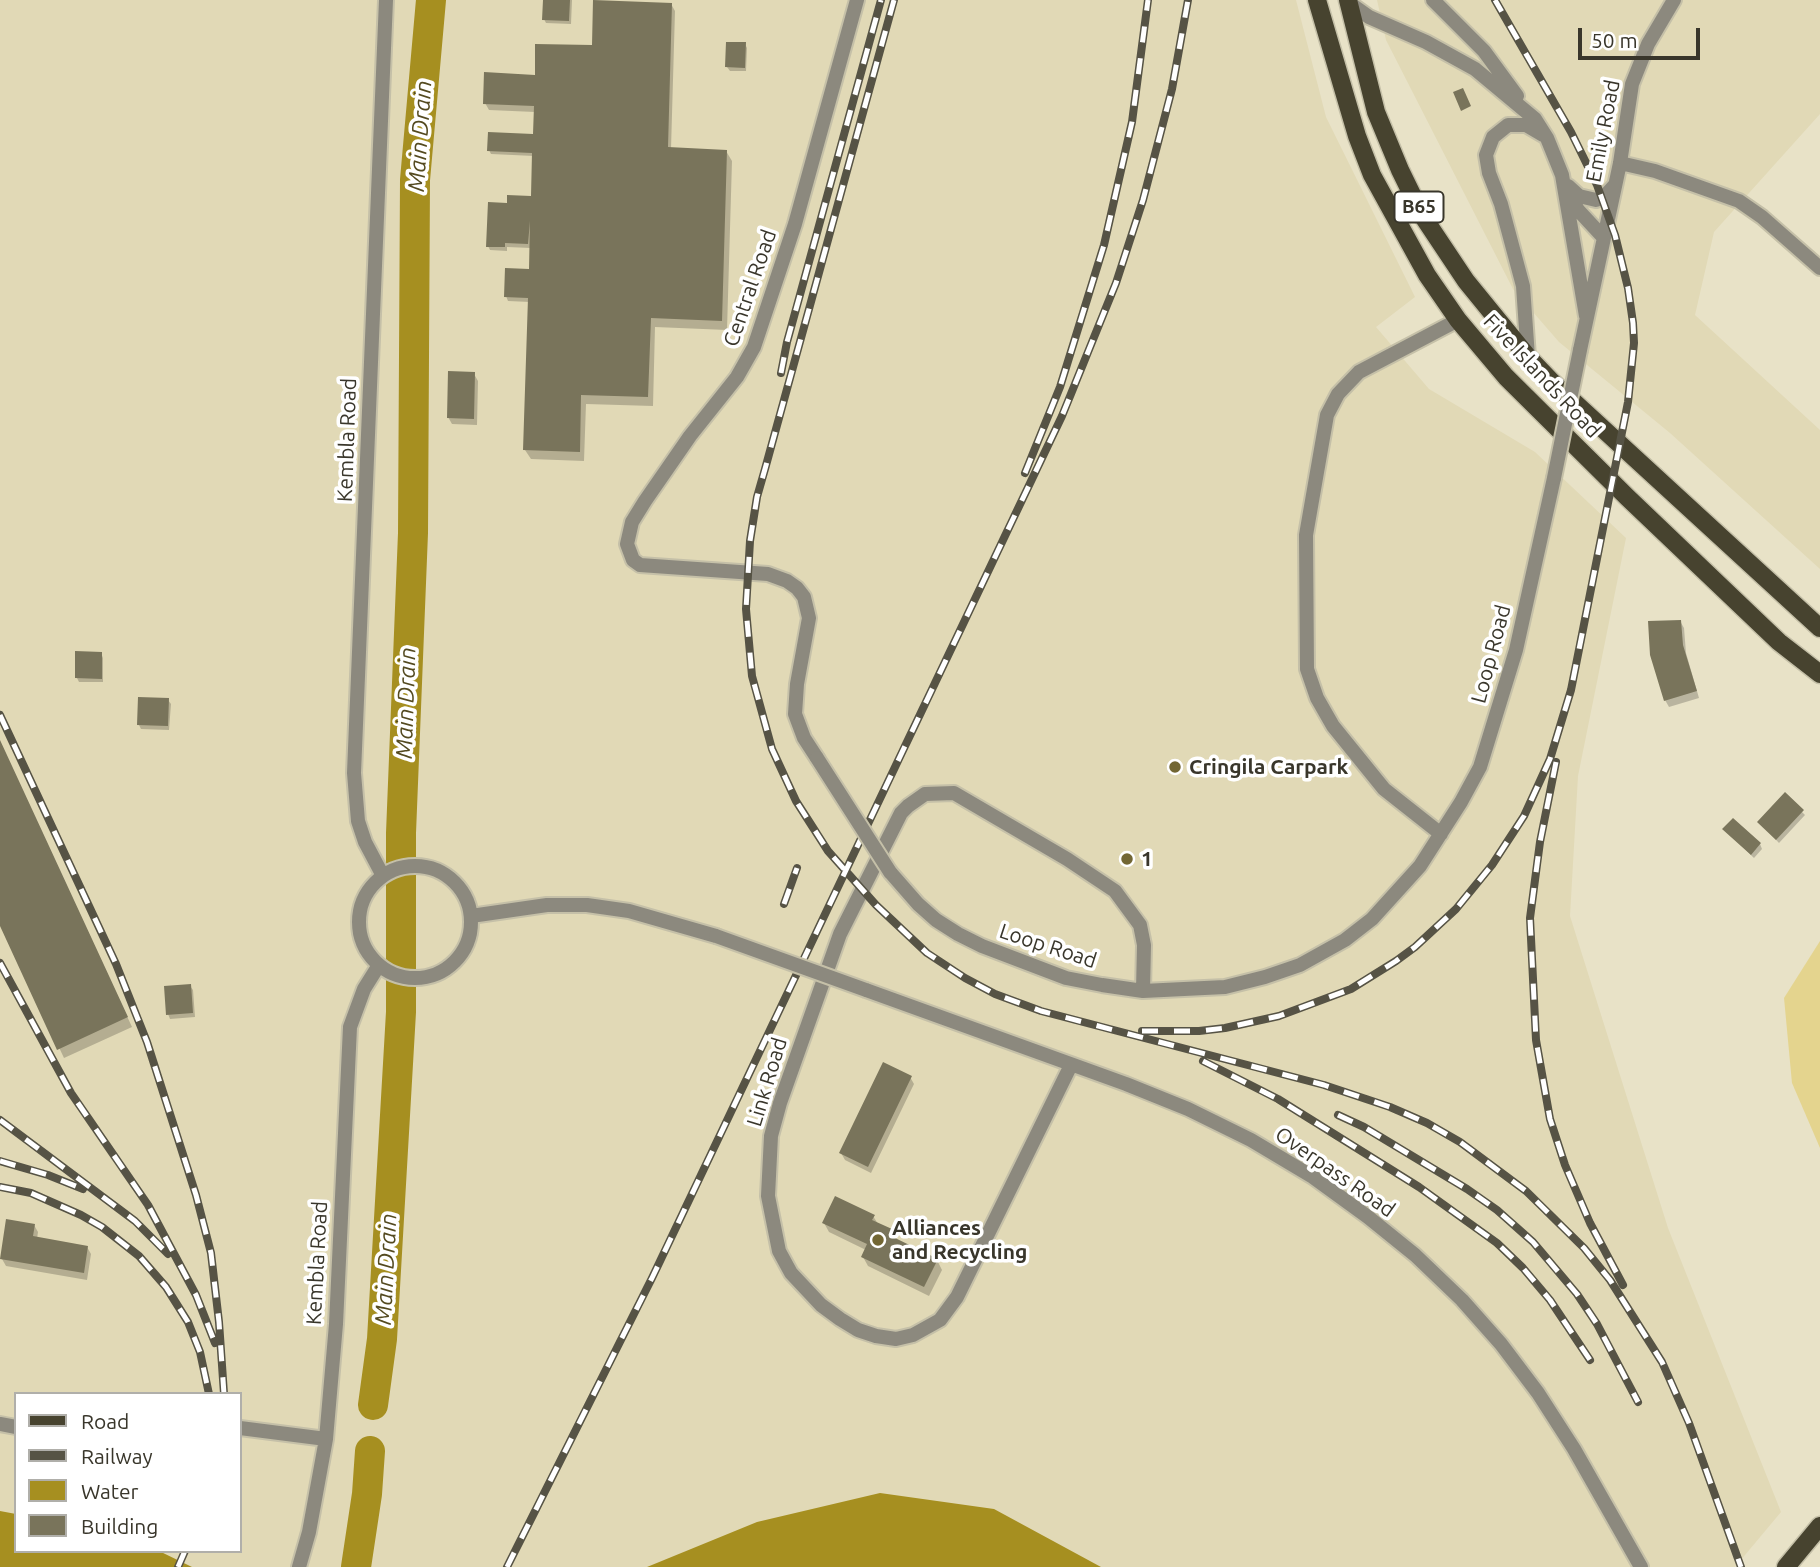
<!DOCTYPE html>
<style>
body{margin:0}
#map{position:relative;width:1820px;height:1567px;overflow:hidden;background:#e8e2c7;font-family:Ubuntu,sans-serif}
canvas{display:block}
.legend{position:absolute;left:14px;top:1392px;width:228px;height:161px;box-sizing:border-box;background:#fff;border:2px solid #b0afaa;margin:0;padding:9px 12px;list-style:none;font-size:21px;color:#39362b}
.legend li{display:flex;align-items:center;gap:14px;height:35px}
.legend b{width:35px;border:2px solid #b0afaa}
.scale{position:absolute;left:1578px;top:28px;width:122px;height:32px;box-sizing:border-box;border:4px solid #39362b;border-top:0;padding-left:9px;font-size:21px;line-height:24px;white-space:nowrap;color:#39362b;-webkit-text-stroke:5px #fff;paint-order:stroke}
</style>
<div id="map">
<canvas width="1820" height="1567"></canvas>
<ul class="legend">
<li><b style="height:9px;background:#47432f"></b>Road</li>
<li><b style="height:9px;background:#565345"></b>Railway</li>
<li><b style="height:19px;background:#a68f20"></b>Water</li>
<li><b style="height:19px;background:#79745b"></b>Building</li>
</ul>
<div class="scale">50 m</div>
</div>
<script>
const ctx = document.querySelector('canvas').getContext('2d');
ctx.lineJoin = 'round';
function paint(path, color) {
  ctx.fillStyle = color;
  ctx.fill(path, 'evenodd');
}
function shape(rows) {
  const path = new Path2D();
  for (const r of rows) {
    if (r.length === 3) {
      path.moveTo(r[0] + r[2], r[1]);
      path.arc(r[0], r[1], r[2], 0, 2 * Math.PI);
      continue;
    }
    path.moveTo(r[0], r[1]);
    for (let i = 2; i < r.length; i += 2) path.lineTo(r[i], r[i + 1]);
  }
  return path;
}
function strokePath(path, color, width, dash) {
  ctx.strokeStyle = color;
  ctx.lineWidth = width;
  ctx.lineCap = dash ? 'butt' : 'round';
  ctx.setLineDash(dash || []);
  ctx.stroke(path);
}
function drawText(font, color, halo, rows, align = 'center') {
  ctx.font = font + ' Ubuntu,sans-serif';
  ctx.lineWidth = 7;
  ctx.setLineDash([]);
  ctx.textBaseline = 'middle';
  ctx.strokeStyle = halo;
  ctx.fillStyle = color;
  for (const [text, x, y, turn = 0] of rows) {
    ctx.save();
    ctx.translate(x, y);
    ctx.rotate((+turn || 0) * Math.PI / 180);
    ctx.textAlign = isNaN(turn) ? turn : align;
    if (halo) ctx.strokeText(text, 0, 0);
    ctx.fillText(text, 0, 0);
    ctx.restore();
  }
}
const built = shape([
 [0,0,1296,0,1326,117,1415,297,1376,327,1429,389,1535,452,1626,538,1578,776,1570,916,1668,1228,1781,1512,1735,1567,0,1567],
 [16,1394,240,1394,240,1551,16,1551],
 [1377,0,1820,0,1820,114,1714,232,1695,315,1820,430,1820,569,1670,433,1559,342,1513,289,1386,40]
]);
const green = shape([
 [1820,941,1820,1148,1792,1083,1784,998]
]);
const water = shape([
 [880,1493,994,1509,1101,1567,647,1567,757,1522],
 [0,1511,16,1514,16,1551,159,1551,192,1567,0,1567]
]);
const shadow = shape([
 [544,0,572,0,571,24,546,23,544,19],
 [671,4,675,11,671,149,726,151,732,161,727,330,655,327,653,406,586,404,584,461,531,459,525,450,530,302,508,301,506,296,530,276,531,248,507,247,507,251,490,250,488,246,509,205,532,203,534,156,491,154,489,150,534,136,535,112,489,110,485,103],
 [745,44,747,48,746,71,730,71,727,67],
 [474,374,478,381,477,425,452,424,448,417],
 [1680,621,1684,628,1686,653,1699,698,1669,707,1665,700],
 [101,653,103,658,103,682,79,682,77,678],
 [168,700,171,704,169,730,141,729,139,725],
 [0,742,132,1027,64,1058,0,922],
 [1785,795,1805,815,1779,843,1759,822],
 [1724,829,1760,844,1762,849,1754,858],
 [190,986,193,990,195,1017,170,1019,168,1014],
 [910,1077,914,1084,871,1173,845,1160,841,1153],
 [873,1216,878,1224,891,1231,897,1241,937,1260,942,1270,929,1296,868,1266,863,1257,866,1250,829,1232,824,1223],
 [34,1225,38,1232,37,1239,87,1247,91,1254,87,1280,6,1266,2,1259]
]);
const river = shape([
 [373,1405,382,1339,401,1012,401,833,413,533,415,180,431,0],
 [356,1567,367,1494,370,1451]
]);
const building = shape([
 [543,0,570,0,569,21,542,20],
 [593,0,672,3,668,147,727,150,722,321,651,318,648,397,581,395,580,452,523,450,528,298,504,297,505,268,529,269,530,221,528,244,505,243,505,247,486,247,488,202,507,203,507,195,531,196,532,153,487,151,488,132,533,134,534,106,483,104,484,72,535,75,535,44,592,45],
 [726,42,746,42,745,68,725,67],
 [1463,88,1471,106,1461,111,1453,92],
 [448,371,475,372,474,419,447,418],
 [1681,620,1683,645,1697,691,1664,701,1650,655,1648,621],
 [75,651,102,652,102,679,75,678],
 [138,697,169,698,168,726,137,725],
 [0,740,128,1017,57,1050,0,926],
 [1785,792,1804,810,1776,840,1757,822],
 [1733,818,1761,843,1751,855,1722,829],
 [191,984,193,1013,166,1015,164,986],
 [883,1062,912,1076,868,1167,839,1153],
 [835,1196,875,1215,872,1220,892,1229,889,1235,938,1259,924,1287,861,1257,867,1244,822,1223],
 [6,1219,35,1224,33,1236,88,1246,84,1273,0,1259]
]);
const street = shape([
 [1433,0,1484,51,1517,96],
 [1348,2,1369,17,1426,42,1475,69,1535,119,1547,138,1562,175,1586,316],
 [1620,163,1655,171,1739,201,1762,217,1820,268],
 [1568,186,1579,196,1596,200,1604,197,1614,186],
 [1570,196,1578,210,1604,238],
 [1580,350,1620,163,1632,84,1648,44,1674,0],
 [1528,357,1523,286,1501,204,1489,173,1486,155,1493,137,1508,125,1526,125,1543,135],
 [817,758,804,738,795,714,797,684,809,618,804,597,797,588,787,581,768,574,640,565,633,560,627,544,632,522,645,501,690,436,737,377,754,347,795,224,857,0],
 [1441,834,1384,789,1333,726,1317,698,1307,669,1306,535,1327,415,1338,394,1359,372,1458,320],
 [415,922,56],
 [890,872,918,904,936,920,958,934,982,946,1066,978,1102,985,1143,991,1225,987,1265,977,1300,965,1345,940,1372,919,1420,866,1461,802,1480,767,1516,650,1554,478],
 [383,876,365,842,358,821,354,773,386,0],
 [471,916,547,905,587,905,629,911,716,936],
 [866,990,1126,1084,1188,1109,1251,1140,1313,1177,1368,1217,1415,1255,1462,1300,1501,1344,1538,1393,1574,1449,1641,1567],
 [1071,1065,957,1297,940,1320,913,1335,896,1339,876,1336,858,1330,840,1319,821,1305,791,1273,779,1251,768,1196,771,1136,780,1103,840,934,901,813,908,806,925,794,954,793,1067,859,1115,891,1140,925,1144,945,1143,991],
 [0,1424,16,1427],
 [240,1428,326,1439],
 [299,1567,309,1532,326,1439,336,1324,350,1027,364,989,379,965]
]);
const primary = shape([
 [1317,0,1357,136,1372,175,1427,275,1458,320,1506,377,1627,497,1779,642,1820,674],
 [1348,0,1376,112,1400,170,1422,215,1466,281,1528,357,1552,382,1820,628],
 [1786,1567,1820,1526]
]);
const rail = shape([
 [894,0,765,469,757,497,750,541,746,609,752,676,772,749,796,801,828,851,876,905,927,953,965,978,995,994,1041,1011,1324,1085,1390,1107,1427,1123,1460,1142,1526,1191,1584,1248,1610,1280,1662,1362,1689,1423,1741,1567],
 [781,373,787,342,881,0],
 [1025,473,1060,387,1104,245,1132,122,1148,0],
 [0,715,116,964,147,1042,196,1195,211,1253,219,1322,224,1394],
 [1556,762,1540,842,1530,918,1536,1040,1550,1119,1565,1165,1590,1223,1623,1285],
 [784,904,797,868],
 [0,963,71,1093,148,1205,196,1295,215,1343],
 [1142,1031,1199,1031,1225,1028,1279,1016,1351,989,1396,961,1415,947,1456,909,1492,865,1524,816,1550,759,1571,690,1628,402,1634,343,1633,323,1628,288,1615,235,1597,185,1571,132,1495,0],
 [1203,1061,1278,1099,1419,1187,1497,1243,1523,1268,1550,1300,1590,1360],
 [1338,1115,1364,1127,1467,1189,1497,1210,1533,1242,1577,1294,1597,1324,1638,1402],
 [0,1120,135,1221,168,1254],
 [0,1161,48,1175,83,1189],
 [0,1187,31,1193,81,1215,102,1227,139,1256,166,1287,188,1322,200,1352,209,1394],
 [178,1567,185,1551],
 [507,1567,652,1278,1062,416,1116,283,1143,200,1172,89,1188,0]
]);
const streetBridge = shape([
 [1554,478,1580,350],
 [817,758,890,872],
 [716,936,866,990]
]);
const markers = [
 [1175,767,7,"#726633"],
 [1127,859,7,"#726633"],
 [878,1240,7,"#726633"]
];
const shields = [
 [1419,207,49]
];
const shieldNames = [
 ["B65",1419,207]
];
const streetNames = [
 ["Emily Road",1603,131,-79],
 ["Central Road",750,288,-71],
 ["Five Islands Road",1542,376,47],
 ["Kembla Road",347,440,-88],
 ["Loop Road",1491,654,-75],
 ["Loop Road",1048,946,18],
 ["Link Road",767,1082,-73],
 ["Overpass Road",1335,1172,35],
 ["Kembla Road",317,1263,-87]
];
const poiNames = [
 ["Cringila Carpark",1189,767],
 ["1",1141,859],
 ["Alliances",892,1228],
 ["and Recycling",892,1252]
];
const waterNames = [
 ["Main Drain",420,136,-86],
 ["Main Drain",406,703,-88],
 ["Main Drain",386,1269,-87]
];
paint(built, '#e1d9b6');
paint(green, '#e4d48e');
paint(water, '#a68f20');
paint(shadow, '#0003');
strokePath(river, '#a68f20', 30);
paint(building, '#79745b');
strokePath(street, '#c5c0a8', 18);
strokePath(primary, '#c5c0a8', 21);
strokePath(street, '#8c897e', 14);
strokePath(primary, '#47432f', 18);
strokePath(rail, '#565345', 8);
strokePath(rail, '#fff', 5, [16]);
strokePath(streetBridge, '#c5c0a8', 18, []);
strokePath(streetBridge, '#8c897e', 14);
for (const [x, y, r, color] of markers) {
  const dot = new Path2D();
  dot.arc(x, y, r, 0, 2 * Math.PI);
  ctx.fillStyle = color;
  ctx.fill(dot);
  strokePath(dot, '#fff', 2.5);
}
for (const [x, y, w] of shields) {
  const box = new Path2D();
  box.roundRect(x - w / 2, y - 15.5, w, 31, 5);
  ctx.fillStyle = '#fff';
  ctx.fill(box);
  strokePath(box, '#39362b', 2);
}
drawText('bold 19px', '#39362b', null, shieldNames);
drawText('21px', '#39362b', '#fff', streetNames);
drawText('bold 21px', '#39362b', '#fff', poiNames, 'left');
drawText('italic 23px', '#544a20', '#fff', waterNames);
</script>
